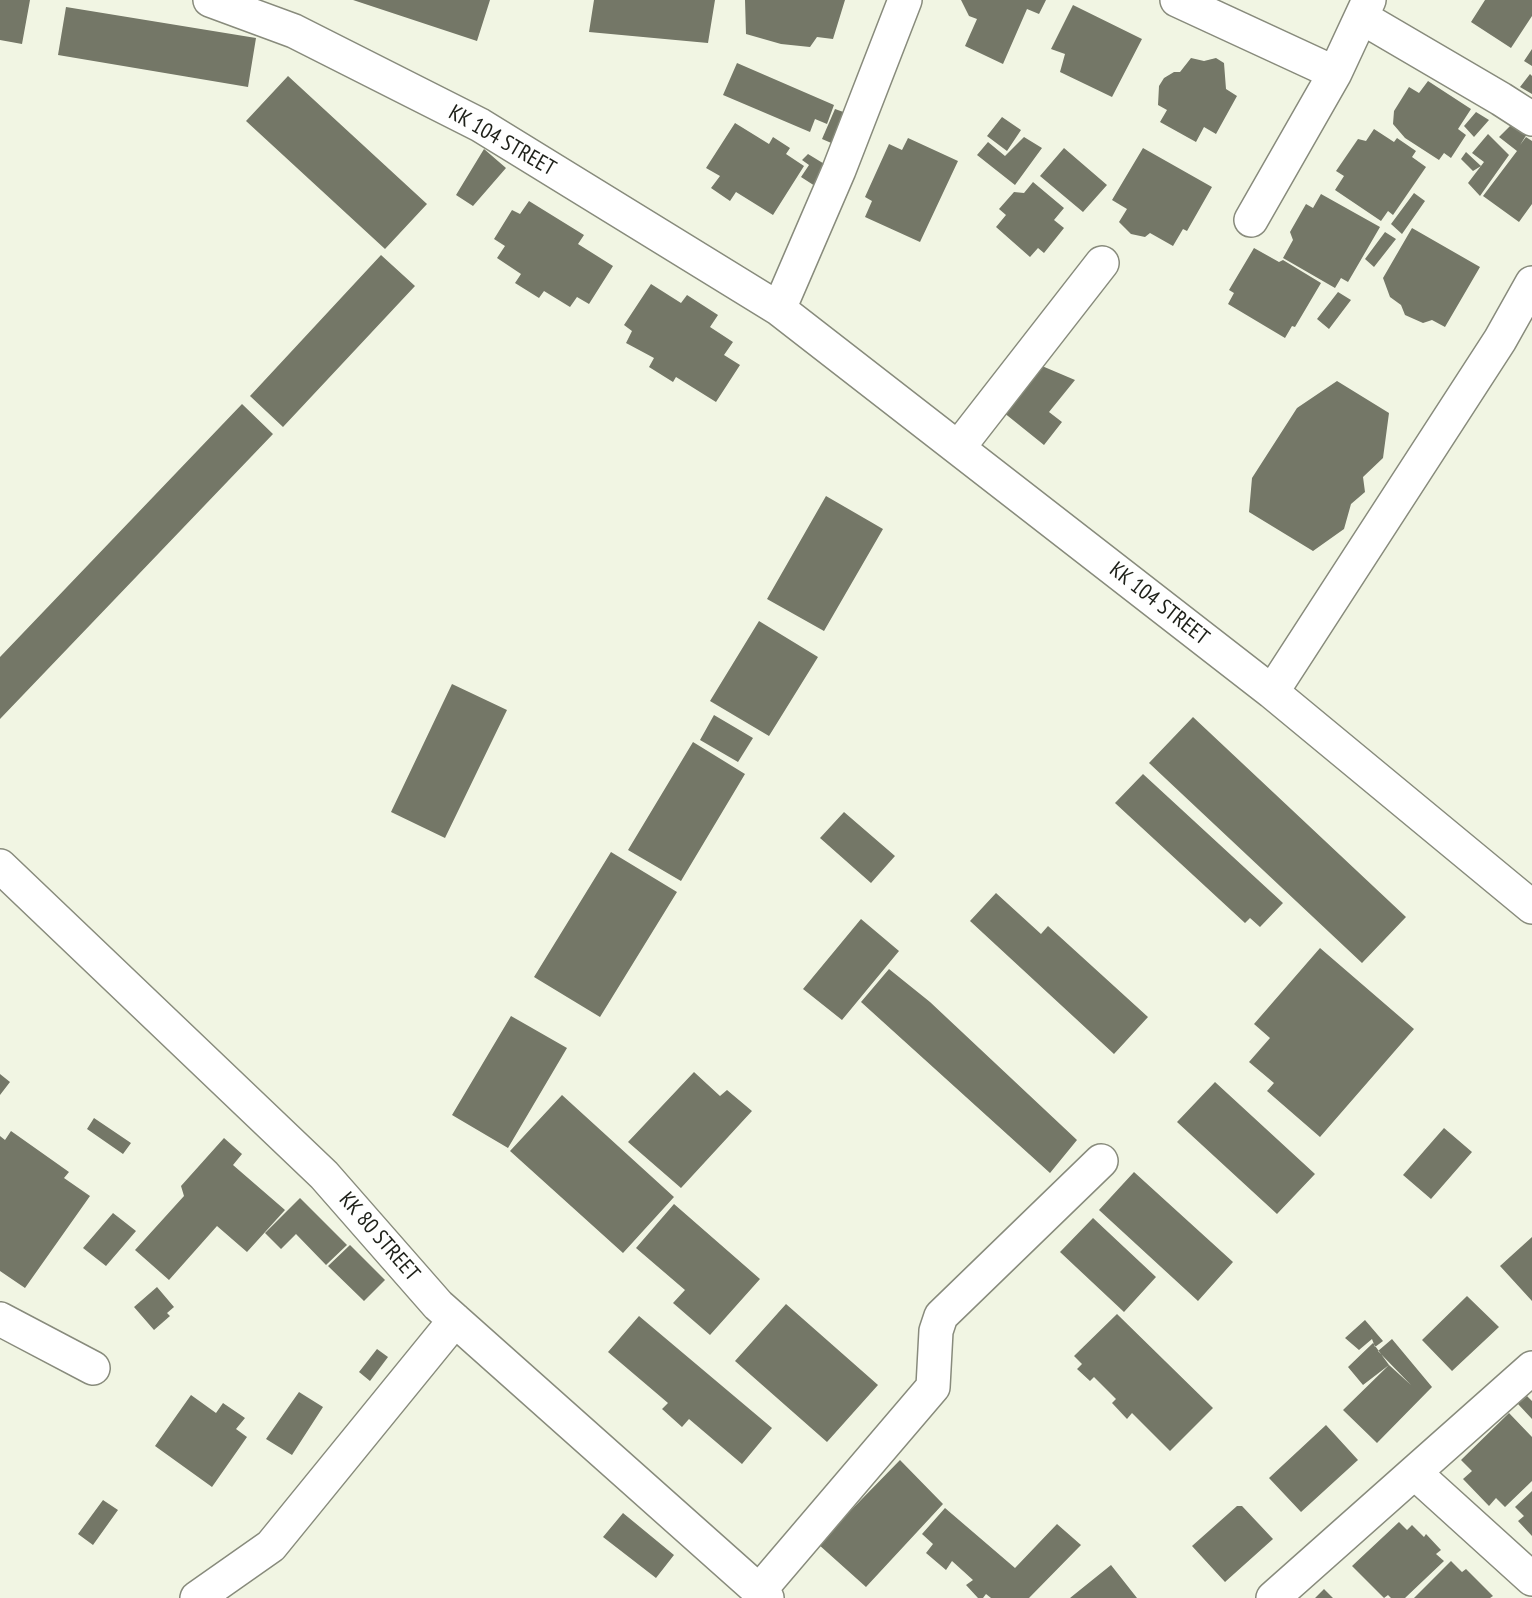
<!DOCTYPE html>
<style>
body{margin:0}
canvas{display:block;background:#f1f5e3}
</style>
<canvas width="1532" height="1598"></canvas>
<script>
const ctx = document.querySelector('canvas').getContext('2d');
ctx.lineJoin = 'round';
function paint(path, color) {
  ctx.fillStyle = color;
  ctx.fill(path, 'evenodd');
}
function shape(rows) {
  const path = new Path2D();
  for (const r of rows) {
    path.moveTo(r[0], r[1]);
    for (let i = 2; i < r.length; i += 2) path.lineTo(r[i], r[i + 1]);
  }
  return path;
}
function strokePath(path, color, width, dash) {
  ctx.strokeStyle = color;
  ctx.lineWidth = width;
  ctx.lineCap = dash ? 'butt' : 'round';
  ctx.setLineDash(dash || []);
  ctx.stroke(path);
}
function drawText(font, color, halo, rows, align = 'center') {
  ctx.font = font + ' "PT Sans Narrow",sans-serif';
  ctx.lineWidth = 4.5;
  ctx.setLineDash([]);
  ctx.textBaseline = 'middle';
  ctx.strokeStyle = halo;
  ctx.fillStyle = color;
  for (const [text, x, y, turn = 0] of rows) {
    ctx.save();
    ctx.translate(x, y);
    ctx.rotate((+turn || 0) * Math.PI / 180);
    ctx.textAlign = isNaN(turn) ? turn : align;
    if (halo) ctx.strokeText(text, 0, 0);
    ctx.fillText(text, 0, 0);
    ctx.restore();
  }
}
const building = shape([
 [0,0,30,0,22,44,0,40],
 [353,0,490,0,477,41],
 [594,0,715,0,708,43,589,32],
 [745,0,845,0,833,39,817,37,810,47,781,44,746,34],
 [961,0,1046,0,1039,14,1027,9,1003,64,965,46,977,19,969,16],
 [1485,0,1532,0,1532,16,1511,48,1471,22],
 [1073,5,1142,39,1112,97,1060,72,1065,54,1051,49],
 [66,7,256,38,248,87,58,55],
 [1532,49,1532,66,1524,61],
 [1191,58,1204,61,1216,58,1224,63,1226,89,1237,96,1216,134,1204,127,1196,142,1160,122,1167,110,1158,105,1159,86,1164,78,1174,72,1180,72],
 [737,63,834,105,827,124,815,119,810,132,723,95],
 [1530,74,1532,76,1532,94,1520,87],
 [288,76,427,204,385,249,246,121],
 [1428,81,1471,109,1458,129,1466,135,1451,158,1444,153,1439,160,1405,138,1393,124,1394,111,1409,87,1419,93],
 [835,109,849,114,836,145,822,139],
 [1476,112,1489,120,1474,137,1464,126],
 [1002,117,1021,130,1007,151,987,136],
 [735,123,769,144,773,137,790,148,786,154,804,166,773,215,736,192,730,201,711,188,720,176,706,168],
 [1512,124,1527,134,1520,145,1526,137,1532,141,1532,204,1519,222,1483,196,1517,151,1499,137],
 [1374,129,1394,142,1397,138,1416,151,1412,157,1426,167,1393,215,1388,211,1381,221,1335,190,1344,176,1336,171,1358,139,1366,141],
 [1488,134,1509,155,1480,196,1468,183,1484,162,1472,153],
 [1024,137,1042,148,1015,185,977,155,988,142,1005,156],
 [908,138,958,161,920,242,865,217,872,201,865,197,889,144,902,150],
 [1064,148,1107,185,1083,212,1040,176],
 [1143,148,1212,187,1187,231,1183,229,1173,246,1150,233,1145,237,1131,234,1119,222,1127,209,1112,200],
 [484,149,506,168,473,206,456,195],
 [1466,152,1481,166,1473,171,1461,159],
 [808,154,826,165,815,186,801,177,809,165,802,160],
 [1033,182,1064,208,1054,220,1064,228,1044,253,1038,248,1030,257,996,227,1006,215,999,209,1014,192,1024,193],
 [1414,193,1425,201,1402,234,1391,224],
 [1321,194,1380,227,1348,282,1341,278,1335,288,1283,258,1293,240,1290,232,1306,204,1313,208],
 [529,201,584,235,578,244,613,266,589,304,577,297,570,307,544,291,539,298,515,283,521,274,497,258,505,246,494,239,512,210,520,214],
 [1412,228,1480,267,1445,327,1432,320,1423,323,1405,315,1401,305,1390,297,1383,278],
 [1385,232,1396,239,1374,267,1365,259],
 [1254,248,1279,262,1283,260,1321,283,1295,327,1292,326,1285,338,1228,304,1234,293,1229,290],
 [381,255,415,286,283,427,250,396],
 [651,284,681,303,687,295,718,315,710,327,733,342,724,355,740,365,716,402,676,377,673,382,649,367,654,358,626,343,632,331,624,325],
 [1338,292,1351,300,1329,329,1317,319],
 [1042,366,1075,380,1049,412,1062,422,1044,445,1003,412],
 [1337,381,1389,413,1383,458,1363,477,1365,492,1351,504,1344,529,1313,551,1249,512,1252,478,1297,408],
 [242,404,273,434,0,719,0,657],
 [826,496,883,529,824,631,767,599],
 [759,621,818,657,769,736,710,701],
 [452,684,507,710,445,838,391,812],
 [714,715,753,738,738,762,700,740],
 [1193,717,1406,917,1362,963,1149,763],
 [693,742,745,774,681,881,628,850],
 [1143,774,1283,903,1260,927,1250,918,1245,923,1115,803],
 [844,812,895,856,871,883,820,838],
 [611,852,677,892,600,1017,534,977],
 [996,893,1041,934,1048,926,1148,1017,1114,1054,970,921],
 [861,919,899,951,842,1020,803,989],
 [1320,948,1414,1029,1320,1137,1267,1091,1274,1083,1249,1062,1270,1038,1254,1024],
 [889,969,930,1002,1077,1140,1050,1173,861,1002],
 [511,1016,567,1048,508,1148,452,1115],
 [694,1072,720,1096,727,1090,752,1111,681,1188,628,1142],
 [0,1074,10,1082,0,1095],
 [1215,1082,1315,1174,1277,1214,1177,1122],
 [562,1095,674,1197,623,1253,510,1151],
 [94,1118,131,1143,123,1154,87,1129],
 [1444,1128,1472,1152,1431,1199,1403,1175],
 [11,1131,69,1172,64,1178,90,1196,25,1288,0,1271,0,1136,5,1140],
 [224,1138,242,1154,233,1165,285,1210,247,1252,217,1226,169,1280,135,1250,184,1196,181,1186],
 [1134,1172,1233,1262,1198,1301,1099,1210],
 [300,1198,347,1245,326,1265,296,1234,281,1249,265,1233],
 [674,1204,760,1279,710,1335,673,1303,685,1290,636,1248],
 [113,1213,136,1231,106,1266,83,1248],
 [1093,1218,1156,1277,1124,1312,1060,1252],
 [1532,1237,1532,1301,1500,1266],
 [350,1245,385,1280,364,1301,328,1266],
 [157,1287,174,1307,167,1313,170,1316,154,1330,134,1307],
 [1467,1296,1499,1327,1452,1371,1422,1340],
 [786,1304,878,1385,827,1442,735,1361],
 [1117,1314,1213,1408,1170,1451,1132,1413,1127,1419,1112,1403,1116,1399,1094,1377,1090,1381,1077,1369,1082,1364,1074,1356],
 [639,1316,772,1428,742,1464,689,1419,682,1427,662,1409,668,1403,608,1352],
 [1365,1320,1383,1341,1375,1347,1372,1339,1359,1350,1345,1338],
 [1392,1339,1432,1387,1377,1443,1343,1410,1389,1365,1411,1385,1378,1351],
 [1373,1343,1389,1365,1363,1385,1348,1367],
 [377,1349,388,1357,370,1381,359,1372],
 [299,1392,323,1407,292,1455,266,1439],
 [191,1395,216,1413,223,1403,245,1418,236,1429,247,1437,212,1487,155,1446],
 [1527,1396,1532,1401,1532,1419,1518,1404],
 [1509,1413,1532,1437,1532,1481,1505,1507,1496,1498,1489,1506,1463,1479,1472,1471,1461,1460],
 [1326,1425,1358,1460,1301,1512,1269,1478],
 [900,1460,943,1504,866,1587,818,1544],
 [1532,1491,1532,1536,1518,1521,1524,1516,1515,1507],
 [103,1500,118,1510,93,1545,78,1534],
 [1237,1506,1242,1506,1273,1539,1225,1582,1192,1546],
 [945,1508,1015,1568,1057,1524,1081,1545,1029,1598,991,1598,986,1594,983,1598,978,1598,966,1585,973,1580,952,1561,946,1570,926,1553,933,1544,922,1534],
 [623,1513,674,1555,656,1578,603,1537],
 [1399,1522,1407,1530,1412,1525,1424,1537,1426,1534,1441,1550,1436,1554,1444,1561,1405,1598,1391,1598,1388,1595,1384,1598,1352,1566],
 [1451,1561,1462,1572,1466,1569,1493,1596,1490,1598,1414,1598],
 [1111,1565,1137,1598,1070,1598],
 [1324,1589,1333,1598,1315,1598]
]);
const minor = shape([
 [210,0,294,31,480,125,779,309,1272,692,1532,907],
 [1177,0,1335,73],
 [1361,17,1501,99,1532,119],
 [1251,220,1335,73,1369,0],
 [779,309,839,170,905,0],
 [958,448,1102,263],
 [1272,692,1500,340,1532,283],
 [0,866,324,1175,438,1305,767,1598],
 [0,1319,93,1368],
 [1415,1473,1532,1579],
 [759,1591,933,1387,936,1331,941,1316,1101,1161],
 [197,1598,271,1546,455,1320],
 [1273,1598,1532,1368]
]);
const streetNames = [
 ["KK 104 STREET",502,141,30],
 ["KK 104 STREET",1159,604,38],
 ["KK 80 STREET",379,1237,49]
];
paint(building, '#747767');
strokePath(minor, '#888b7c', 36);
strokePath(minor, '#fff', 33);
drawText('22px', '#1e2019', '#fff', streetNames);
</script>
